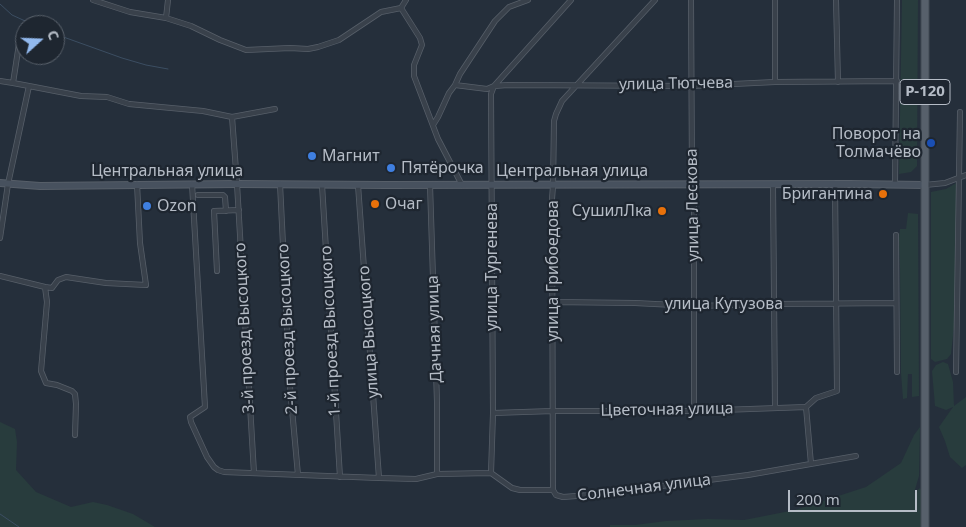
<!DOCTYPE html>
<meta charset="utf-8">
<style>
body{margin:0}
#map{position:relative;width:966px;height:527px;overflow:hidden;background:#252f3b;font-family:"Noto Sans",sans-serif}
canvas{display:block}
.north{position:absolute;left:15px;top:15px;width:50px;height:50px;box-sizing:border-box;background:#1e2630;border:1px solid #5a626c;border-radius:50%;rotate:70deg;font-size:14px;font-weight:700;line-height:20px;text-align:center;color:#b5bcc6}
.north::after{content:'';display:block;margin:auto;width:18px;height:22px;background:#92b9ee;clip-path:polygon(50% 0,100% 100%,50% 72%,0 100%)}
.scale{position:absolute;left:788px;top:490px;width:129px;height:22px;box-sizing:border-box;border:2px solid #b5bcc6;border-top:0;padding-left:6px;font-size:15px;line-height:18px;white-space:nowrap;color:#b5bcc6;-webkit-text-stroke:4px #1e2630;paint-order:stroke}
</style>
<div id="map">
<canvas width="966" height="527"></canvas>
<div class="north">С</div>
<div class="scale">200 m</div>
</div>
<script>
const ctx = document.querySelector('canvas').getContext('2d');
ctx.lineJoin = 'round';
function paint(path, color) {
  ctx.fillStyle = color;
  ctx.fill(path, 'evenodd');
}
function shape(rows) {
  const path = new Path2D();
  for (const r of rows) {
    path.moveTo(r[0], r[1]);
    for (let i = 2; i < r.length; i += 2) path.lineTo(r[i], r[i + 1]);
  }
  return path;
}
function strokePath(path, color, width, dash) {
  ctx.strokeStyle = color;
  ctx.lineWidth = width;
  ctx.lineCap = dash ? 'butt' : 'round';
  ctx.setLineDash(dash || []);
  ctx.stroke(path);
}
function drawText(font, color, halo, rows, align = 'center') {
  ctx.font = font + ' "Noto Sans",sans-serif';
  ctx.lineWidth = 4.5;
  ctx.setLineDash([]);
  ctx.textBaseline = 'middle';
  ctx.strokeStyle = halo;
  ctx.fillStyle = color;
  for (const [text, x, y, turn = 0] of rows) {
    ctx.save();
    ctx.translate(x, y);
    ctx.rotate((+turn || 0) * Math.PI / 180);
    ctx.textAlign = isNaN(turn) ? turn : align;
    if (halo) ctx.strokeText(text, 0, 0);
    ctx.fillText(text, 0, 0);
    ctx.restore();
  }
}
const green = shape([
 [902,0,918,0,917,166,911,172,899,174],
 [958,182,956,309,951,354,947,359,935,362,931,359,931,192,946,189],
 [908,213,918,214,919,396,912,397,912,374,908,374,907,398,903,399,901,373,900,268,899,238,900,229,906,229],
 [943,362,948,364,953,382,954,406,966,397,966,465,962,468,950,457,945,441,939,427,953,407,946,410,935,406,932,371,936,365],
 [0,422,15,429,17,442,16,470,36,492,71,507,93,502,107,505,133,514,155,527,0,527],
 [920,427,919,476,914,493,920,488,921,490,921,527,610,527,610,525,635,525,666,521,708,519,744,520,795,510,866,487,901,463,914,435]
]);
const stream = shape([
 [0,4,12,15,34,25],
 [55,34,122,58,146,65,168,69],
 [0,514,19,527]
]);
const street = shape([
 [93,0,130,12,166,18,191,26,220,40,246,50,290,48,308,49,318,47,339,40,381,12,401,8],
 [406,0,401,8,420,38,422,45,414,65,414,76,438,139,462,185],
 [691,0,692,176,694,195,694,411],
 [836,0,838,82],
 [166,18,168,0],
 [0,81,13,83],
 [775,82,775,0],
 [455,85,487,89,494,86,508,85,692,86,775,82,897,81],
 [29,86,81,96,107,97,129,104,203,111,232,117,275,109],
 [232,117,237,184,254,473],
 [433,125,438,117,449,93,455,85,460,74,495,21,509,7,528,0],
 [192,184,205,407,190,417,191,422,207,457,214,467,218,470,224,472,379,478,416,479,437,474,491,473,512,488,520,490,553,490,556,495,563,497,590,495,701,481,748,475,856,456],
 [280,184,290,387,298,475],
 [895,184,897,0],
 [322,185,340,477],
 [358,185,379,478],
 [430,185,437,402,437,474],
 [773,185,775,407],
 [925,185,945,183,966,175],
 [198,195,223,195,225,197,226,211],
 [896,235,897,372],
 [0,238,8,184,29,86,13,83,19,44],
 [217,271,214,211,239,210],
 [0,276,45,287,47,302,41,371,46,383,57,385,72,391,75,394,76,404,75,435],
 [45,287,52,288,58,280,66,277,106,283,146,285,140,243,137,184],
 [552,302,635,303,694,306,775,304,896,303],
 [956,372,960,112],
 [806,407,811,464],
 [493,413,553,411,694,411,806,407,816,398,837,391,835,184],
 [491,473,493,413,491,94,494,86,571,0],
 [553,490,552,199,553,186,554,121,556,114,562,101,655,0]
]);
const secondary = shape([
 [0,183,40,186,237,184,386,185,850,184,925,185]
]);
const primary = shape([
 [925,0,925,527]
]);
const markers = [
 [931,143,5,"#1a4fb4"],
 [312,156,5,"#3f7fe0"],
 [391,168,5,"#3f7fe0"],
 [883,194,5,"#e8710a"],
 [375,204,5,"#e8710a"],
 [147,206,5,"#3f7fe0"],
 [662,211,5,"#e8710a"]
];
const shields = [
 [925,92,50]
];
const shieldNames = [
 ["Р-120",925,92]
];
const streetNames = [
 ["улица Тютчева",676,84,-1],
 ["Центральная улица",167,171],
 ["Центральная улица",572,171],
 ["улица Лескова",693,205,-91],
 ["улица Тургенева",492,267,-90],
 ["улица Грибоедова",553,271,-90],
 ["улица Кутузова",724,304],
 ["3-й проезд Высоцкого",245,328,-93],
 ["2-й проезд Высоцкого",288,329,-93],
 ["Дачная улица",435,329,-92],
 ["1-й проезд Высоцкого",331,331,-93],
 ["улица Высоцкого",369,332,-94],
 ["Цветочная улица",667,410,-1],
 ["Солнечная улица",644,488,-7]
];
const poiNames = [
 ["Поворот на",921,134,"right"],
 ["Толмачёво",921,152,"right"],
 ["Магнит",322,156],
 ["Пятёрочка",401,168],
 ["Бригантина",873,194,"right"],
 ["Очаг",385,204],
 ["Ozon",157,206],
 ["СушилЛка",652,211,"right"]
];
paint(green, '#283c3d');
strokePath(stream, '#3c4e62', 1);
strokePath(street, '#575f69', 6);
strokePath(secondary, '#575f69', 8);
strokePath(primary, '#424a54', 9);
strokePath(street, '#39414b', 4.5);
strokePath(secondary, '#47515e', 6);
strokePath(primary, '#57606b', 7);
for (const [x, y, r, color] of markers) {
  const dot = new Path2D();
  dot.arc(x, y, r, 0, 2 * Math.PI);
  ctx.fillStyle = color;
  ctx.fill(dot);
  strokePath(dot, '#1e2630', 2);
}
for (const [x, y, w] of shields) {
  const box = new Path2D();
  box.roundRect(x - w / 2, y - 12.5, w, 25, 4);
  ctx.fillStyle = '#1e2630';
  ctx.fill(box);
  strokePath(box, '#b5bcc6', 1);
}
drawText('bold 15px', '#b5bcc6', null, shieldNames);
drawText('16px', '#b5bcc6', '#1e2630', streetNames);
drawText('16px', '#b5bcc6', '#1e2630', poiNames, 'left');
</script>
